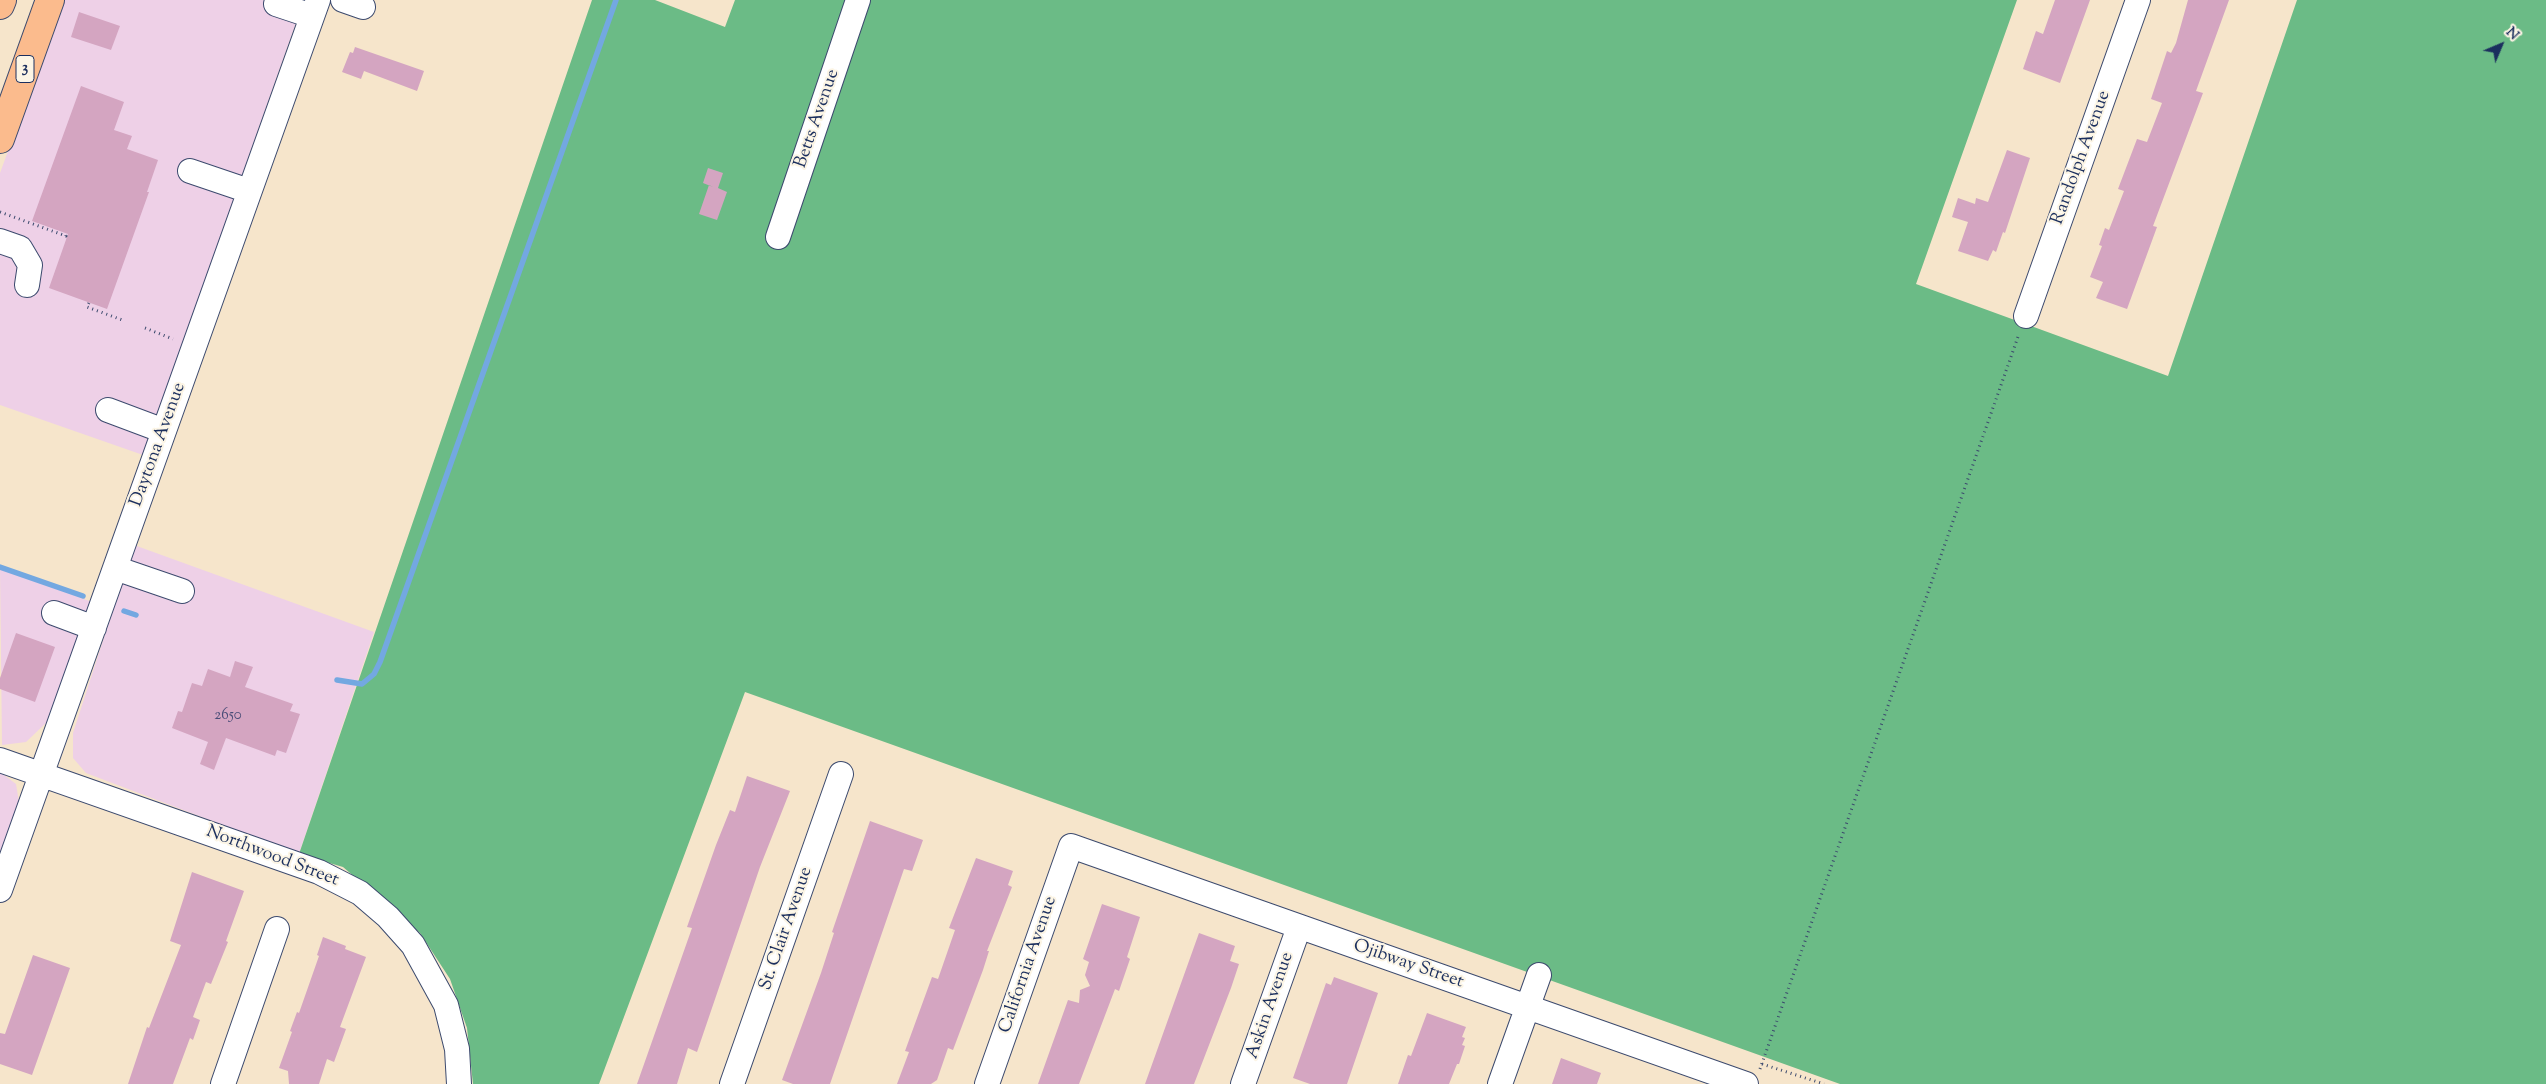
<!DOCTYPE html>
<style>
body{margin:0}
#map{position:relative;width:2546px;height:1084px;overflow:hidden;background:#f6e5cb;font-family:"Sorts Mill Goudy",serif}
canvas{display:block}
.north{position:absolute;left:2476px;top:20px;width:50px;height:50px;-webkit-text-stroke:4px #fcf5e5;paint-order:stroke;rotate:45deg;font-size:14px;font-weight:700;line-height:20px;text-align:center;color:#1b2f5e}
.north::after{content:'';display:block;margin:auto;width:18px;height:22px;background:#1b2f5e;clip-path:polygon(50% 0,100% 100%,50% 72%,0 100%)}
</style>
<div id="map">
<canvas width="2546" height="1084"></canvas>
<div class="north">N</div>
</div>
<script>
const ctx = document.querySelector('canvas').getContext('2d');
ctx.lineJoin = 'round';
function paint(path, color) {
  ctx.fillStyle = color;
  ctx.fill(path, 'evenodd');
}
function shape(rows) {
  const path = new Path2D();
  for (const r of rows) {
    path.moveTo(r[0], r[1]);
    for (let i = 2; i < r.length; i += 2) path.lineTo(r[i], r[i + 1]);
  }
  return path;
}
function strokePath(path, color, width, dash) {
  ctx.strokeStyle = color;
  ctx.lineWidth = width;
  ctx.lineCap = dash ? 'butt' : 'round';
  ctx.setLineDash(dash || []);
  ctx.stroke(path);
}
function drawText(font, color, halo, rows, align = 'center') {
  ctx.font = font + ' "Sorts Mill Goudy",serif';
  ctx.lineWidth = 4;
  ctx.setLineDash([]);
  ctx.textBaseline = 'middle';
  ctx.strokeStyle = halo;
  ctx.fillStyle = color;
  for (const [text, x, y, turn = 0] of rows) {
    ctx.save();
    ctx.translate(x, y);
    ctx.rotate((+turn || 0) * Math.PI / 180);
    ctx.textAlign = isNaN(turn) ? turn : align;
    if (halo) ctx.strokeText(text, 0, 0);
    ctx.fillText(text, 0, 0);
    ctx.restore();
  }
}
const built = shape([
 [63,0,304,0,143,455,0,405,0,173],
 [134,545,374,632,299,854,86,773,73,758,73,733],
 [0,567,92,602,47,722,26,742,2,745],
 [0,772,16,784,19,802,0,859]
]);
const forest = shape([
 [592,0,655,0,725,27,735,0,2017,0,1916,284,2168,376,2297,0,2546,0,2546,1084,1840,1084,745,692,599,1084,473,1084,467,1028,450,979,420,933,343,867,299,854]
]);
const stream = shape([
 [0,567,83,596],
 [124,611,136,615],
 [337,680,362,684,374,674,380,662,616,0]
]);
const building = shape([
 [2055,0,2090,0,2060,83,2023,69,2036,31,2043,34],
 [2188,0,2229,0,2196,91,2203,93,2153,226,2157,227,2127,309,2096,298,2103,282,2090,277,2102,246,2099,245,2105,228,2109,230,2124,191,2118,189,2137,139,2147,142,2162,103,2151,99,2167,51,2171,53,2176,43],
 [79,12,120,26,111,50,71,37],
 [355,47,424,71,417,91,364,71,361,79,342,72,350,52,353,53],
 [81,86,124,102,114,130,132,136,127,149,158,160,147,192,149,192,107,309,49,288,68,234,32,221],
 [2007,150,2030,158,2005,233,2003,232,1996,252,1993,250,1988,261,1958,251,1968,222,1952,217,1958,198,1975,204,1976,198,1988,202],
 [708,168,723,173,718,188,727,192,717,220,699,214,709,185,713,187,703,183],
 [16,633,55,647,35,702,0,689,0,678],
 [235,661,253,667,245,687,293,704,290,711,300,714,286,753,277,750,275,756,226,738,214,770,200,764,208,742,172,728,178,711,182,712,192,683,202,686,208,669,230,677],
 [747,776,790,791,760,867,697,1052,688,1048,677,1084,637,1084,692,928,687,927,716,845,730,810,735,812],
 [870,821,923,840,912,871,904,869,830,1084,793,1084,782,1080,821,973,834,933,832,932],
 [976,858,1013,871,1008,885,1012,887,987,951,989,951,983,970,953,1050,948,1048,937,1080,931,1084,897,1084,909,1052,905,1051,932,977,938,979,955,930,949,928],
 [192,872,244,891,226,941,228,942,211,984,206,982,193,1017,200,1020,193,1040,190,1038,173,1084,128,1084,147,1027,149,1028,181,945,170,941],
 [1102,904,1140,917,1127,957,1130,959,1119,991,1115,989,1079,1084,1038,1084,1068,1000,1079,1003,1080,990,1090,986,1085,975,1089,962,1083,959],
 [1199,933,1235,946,1230,961,1239,964,1231,988,1194,1084,1145,1084],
 [323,937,346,946,345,949,366,957,340,1027,346,1029,334,1062,327,1059,319,1084,289,1084,288,1071,279,1068,292,1032,290,1031,297,1012,299,1013,319,956,317,955],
 [33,955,70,968,32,1075,0,1064,0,1033,5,1034],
 [1334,977,1378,993,1347,1084,1310,1084,1293,1078,1326,983,1331,985],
 [1427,1013,1466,1027,1462,1037,1465,1038,1462,1045,1465,1046,1459,1064,1457,1064,1449,1084,1398,1084,1408,1055,1411,1056],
 [1561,1058,1601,1073,1597,1084,1552,1084]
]);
const path = shape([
 [0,212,66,236,66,233],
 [89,303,87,307,125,321],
 [145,328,173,339],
 [1762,1064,1824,1084],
 [1760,1069,2019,334]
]);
const minor = shape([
 [343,0,363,7],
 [276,4,312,16],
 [190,171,249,191],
 [778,237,858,0],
 [0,241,20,248,30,265,27,285],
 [2026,316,2138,0],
 [108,410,164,431],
 [115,568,182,591],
 [54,613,94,628],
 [0,760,319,872,360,893,388,917,413,945,446,1005,457,1049,459,1084],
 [0,890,318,0],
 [223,1084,277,929],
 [732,1084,841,774],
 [987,1084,1071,846,1746,1084],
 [1243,1084,1299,927],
 [1500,1084,1539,975]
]);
const highway = shape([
 [0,5,2,0],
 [0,139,50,0]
]);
const numberNames = [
 ["2650",228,716]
];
const shields = [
 [25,69,18]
];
const shieldNames = [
 ["3",25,69]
];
const streetNames = [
 ["Betts Avenue",818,119,-71],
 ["Randolph Avenue",2082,158,-70],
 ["Daytona Avenue",159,445,-70],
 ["Northwood Street",272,857,21],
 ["St. Clair Avenue",787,929,-71],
 ["California Avenue",1029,965,-71],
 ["Ojibway Street",1408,965,19],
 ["Askin Avenue",1271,1006,-71]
];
paint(built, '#eed0e7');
paint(forest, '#6bbb86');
strokePath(stream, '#73a8e1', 5.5);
paint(building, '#d4a5c1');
strokePath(minor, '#3c4a6e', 26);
strokePath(highway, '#3c4a6e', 30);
strokePath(path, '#3c4a6e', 3, [1, 4]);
strokePath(minor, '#fff', 24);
strokePath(highway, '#fbbb8d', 28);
drawText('15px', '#494c77', null, numberNames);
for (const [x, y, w] of shields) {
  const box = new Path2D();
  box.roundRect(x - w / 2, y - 13.5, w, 27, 4);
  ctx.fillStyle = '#fcf5e5';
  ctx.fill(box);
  strokePath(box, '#1b2f5e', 1);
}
drawText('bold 16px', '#1b2f5e', null, shieldNames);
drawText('18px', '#1b2f5e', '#fcf5e5', streetNames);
</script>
